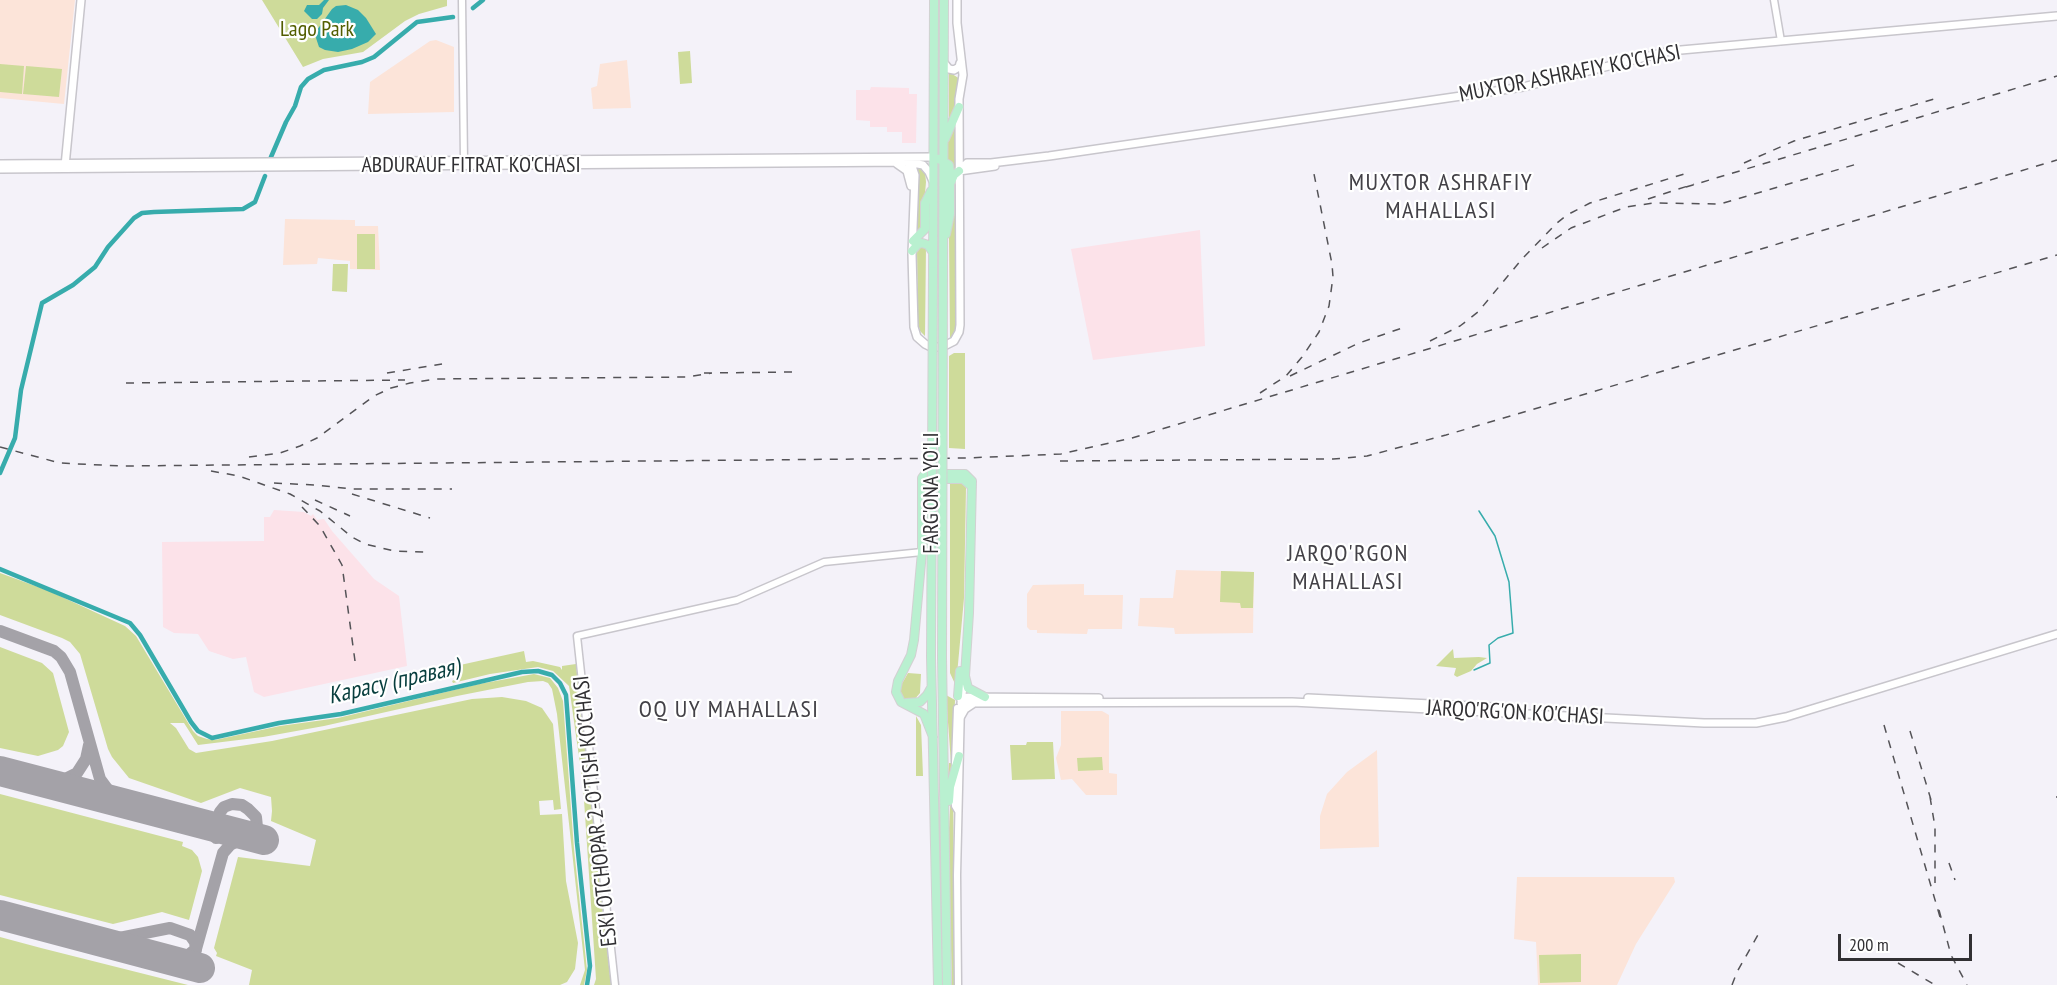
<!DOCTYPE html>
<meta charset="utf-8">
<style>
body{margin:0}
#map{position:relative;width:2057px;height:985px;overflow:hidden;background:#f4f2f9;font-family:"PT Sans Narrow",sans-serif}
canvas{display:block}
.scale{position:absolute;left:1838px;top:934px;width:134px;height:27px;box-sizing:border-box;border:3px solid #313033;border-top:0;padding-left:8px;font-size:18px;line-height:21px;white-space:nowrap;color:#313033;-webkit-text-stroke:4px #fff;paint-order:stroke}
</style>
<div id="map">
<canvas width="2057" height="985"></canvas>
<div class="scale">200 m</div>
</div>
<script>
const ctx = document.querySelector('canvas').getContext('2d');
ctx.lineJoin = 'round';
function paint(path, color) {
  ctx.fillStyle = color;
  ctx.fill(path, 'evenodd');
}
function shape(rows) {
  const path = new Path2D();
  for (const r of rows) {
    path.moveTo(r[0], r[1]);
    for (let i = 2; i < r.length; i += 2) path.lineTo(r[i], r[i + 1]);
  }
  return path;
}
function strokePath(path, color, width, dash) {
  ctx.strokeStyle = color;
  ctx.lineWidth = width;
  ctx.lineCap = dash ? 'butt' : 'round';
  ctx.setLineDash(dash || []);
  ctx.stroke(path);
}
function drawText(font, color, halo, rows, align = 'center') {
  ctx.font = font + ' "PT Sans Narrow",sans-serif';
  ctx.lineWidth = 4.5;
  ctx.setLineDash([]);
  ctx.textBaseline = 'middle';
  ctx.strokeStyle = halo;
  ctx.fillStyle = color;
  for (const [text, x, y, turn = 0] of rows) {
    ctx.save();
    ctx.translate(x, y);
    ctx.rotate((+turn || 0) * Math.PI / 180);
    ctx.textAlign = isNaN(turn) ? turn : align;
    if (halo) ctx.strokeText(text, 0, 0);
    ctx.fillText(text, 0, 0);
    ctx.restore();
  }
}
const commercial = shape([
 [871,87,909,88,909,94,917,94,916,143,902,143,902,132,887,132,887,127,870,127,870,121,856,120,856,90,870,90],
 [1200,230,1205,346,1093,360,1071,249],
 [274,510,304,512,311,516,313,514,317,520,324,519,332,531,374,579,399,596,407,666,264,697,254,692,246,657,233,659,209,651,198,634,174,633,163,627,162,542,264,541,264,517,270,517]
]);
const education = shape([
 [0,0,75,0,64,104,0,98],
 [436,40,454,47,454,112,368,114,370,82,430,41],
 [627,60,631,108,593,109,591,88,597,86,600,64],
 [285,219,352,220,355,220,355,226,378,226,380,270,350,269,350,261,318,258,317,264,283,265],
 [1176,570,1254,572,1253,633,1175,634,1174,628,1138,626,1140,598,1173,598],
 [1084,584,1084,595,1123,595,1122,629,1088,629,1087,634,1037,633,1037,630,1030,630,1027,627,1027,594,1033,585],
 [1061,711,1102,711,1109,715,1109,773,1117,774,1117,795,1086,795,1072,779,1061,780,1056,758,1061,745],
 [1377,750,1379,847,1320,849,1320,816,1327,794,1347,772],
 [1517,877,1674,877,1675,882,1636,944,1617,985,1538,985,1536,942,1514,939]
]);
const green = shape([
 [262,0,447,0,447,6,419,14,405,21,363,52,323,59,303,67],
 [690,51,692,83,680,84,678,52],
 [0,64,24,66,22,94,0,92],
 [26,66,62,69,59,97,23,94],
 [949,72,960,79,956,91,954,110,949,122],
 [957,117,958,166,953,172,947,158,947,144],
 [914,165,925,171,926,182,922,229,918,233,918,185],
 [955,178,956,326,954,334,950,338,949,238],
 [357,234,375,234,375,269,357,269],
 [926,246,925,336,920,331,918,323,917,250,917,247],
 [333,264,348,264,347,292,332,291],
 [954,353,965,353,965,449,949,448,949,356],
 [950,483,965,484,966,488,964,598,956,686,950,673],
 [1221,571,1254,572,1253,608,1241,608,1240,603,1220,602],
 [0,573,49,591,125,626,136,636,193,731,198,736,207,739,215,740,280,726,338,718,479,684,534,674,550,678,558,688,563,701,574,849,587,970,584,985,580,985,585,970,557,714,552,689,548,683,543,681,528,682,457,696,324,726,263,737,198,745,184,723,170,723,176,728,189,749,196,753,272,741,472,699,502,697,526,701,542,708,553,724,561,809,554,810,553,800,539,801,540,815,562,814,566,881,578,943,575,969,567,982,560,985,249,985,252,970,216,956,217,953,214,948,238,857,310,866,316,840,271,821,272,811,271,797,240,788,201,803,129,778,112,757,108,749,80,654,70,642,62,638,0,615],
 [0,647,42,663,53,673,69,732,63,746,58,750,38,756,0,748],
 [1453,649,1454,658,1479,657,1487,658,1477,664,1471,671,1457,677,1454,675,1456,668,1436,666],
 [524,651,526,662,533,661,560,667,562,670,562,666,576,664,611,985,594,985,596,979,583,785,569,686,553,671,538,667,490,674,453,683,452,681,456,679,451,667],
 [908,673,921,674,920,693,914,700,904,699,900,692,900,687],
 [946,695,955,700,953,761,947,791,949,763,951,763],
 [916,716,921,725,923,776,916,776],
 [1027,742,1053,742,1055,779,1012,780,1010,745,1026,745],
 [1102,757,1103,770,1078,771,1077,758],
 [953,781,955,985,952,985,948,847,951,791],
 [0,794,183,842,182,846,192,850,198,857,202,871,189,920,162,912,113,924,0,895],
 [0,937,41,948,188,985,0,985],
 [1581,954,1581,982,1540,983,1539,955]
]);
const water = shape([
 [324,0,329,0,323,8,322,14,317,19,312,19,304,11,307,5,319,5],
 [346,5,358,10,366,18,376,34,368,42,352,49,338,52,325,50,319,47,316,38,317,30,332,9,336,6]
]);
const stream = shape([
 [1474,670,1490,663,1489,645,1498,638,1513,633,1509,582,1495,536,1479,511]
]);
const canal = shape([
 [473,8,483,0],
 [271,157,286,122,295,106,301,87,308,79,324,70,362,62,374,57,417,22,453,17],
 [0,473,15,438,21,390,42,303,73,285,95,267,108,247,134,218,142,213,154,212,243,209,255,202,265,176],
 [0,569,130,623,140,635,191,722,198,731,212,738,279,723,341,714,522,672,538,671,552,675,560,683,566,695,577,843,590,966,587,985]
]);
const taxiway = shape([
 [0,631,54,651,61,657,70,672,100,779,111,794,132,805],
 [42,782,61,781,77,773,86,759,89,745],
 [191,821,206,827,216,838],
 [94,940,104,941,170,928,190,935,195,942,196,950],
 [156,956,167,965,176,968],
 [172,960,186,957,196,949,223,853,230,845,254,833,257,827,256,817,248,809,242,805,232,804,224,807,220,812,216,822,216,838]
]);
const runway = shape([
 [0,771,264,840],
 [0,915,200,968]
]);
const tertiary = shape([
 [462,0,464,161],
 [1774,0,1781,41],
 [955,763,957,708],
 [955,777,955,806,958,811],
 [615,985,577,636,737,600,824,562,922,552],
 [958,985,957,875,961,703]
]);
const secondary = shape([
 [944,63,949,69,954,70,959,67,960,63],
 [908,163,913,169,915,175,912,254,914,327,917,337,925,344,931,347,942,347,954,341,959,332,960,325,959,99,963,75,957,23,957,0],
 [0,164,933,157],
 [897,164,907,171,911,186],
 [65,166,81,0],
 [0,169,907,162,923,165,929,172,933,181],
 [959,171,967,163,991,163,1049,156,1523,87,1670,51,2057,16],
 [959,171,995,166],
 [961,697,1099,698],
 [1308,698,1513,708],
 [961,700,965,676],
 [961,703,1292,702,1704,723,1756,723,1786,717,2057,634],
 [961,716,965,709,974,703]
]);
const primary = shape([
 [945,139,959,107],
 [939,159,949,165,950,172,950,214,946,234],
 [951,182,954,175,959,171],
 [913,241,925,229,925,203,931,191],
 [912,251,918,244,922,243,928,245,932,251],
 [933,271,934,0],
 [943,271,944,0],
 [939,479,963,479,970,485],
 [931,657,938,985],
 [942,657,947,985],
 [958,696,960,671],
 [906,703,920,702,927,695,931,688],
 [933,737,924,714,901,702,896,692,898,681,911,655,914,640,922,552,922,478,925,474,965,474,972,481,969,613,965,676,968,688,985,697],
 [949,801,950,787,959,756]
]);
const rail = shape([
 [1744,163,1794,141,1934,99],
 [1686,187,2057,76],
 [1648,199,1694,184],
 [1542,248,1571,228,1626,207,1654,203,1720,204,1857,164],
 [1430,341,1460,326,1478,312,1522,259,1557,223,1567,215,1590,203,1684,174],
 [387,373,442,364],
 [704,373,795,372],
 [1290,376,1359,343,1402,328],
 [126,383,405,380],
 [1260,393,1286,376,1302,357,1319,332,1329,306,1333,277,1332,264,1314,174],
 [0,447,60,463,121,466,967,458,1061,454,1132,438,2057,160],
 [249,457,280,453,300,446,317,438,374,396,391,388,410,383,435,379,686,377,712,373],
 [1060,461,1333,459,1367,456,1446,435,2057,255],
 [211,471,239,476,290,494,320,511,352,537,365,544,394,551,424,552],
 [274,483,315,485,352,489,452,489],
 [352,494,430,518],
 [315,500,350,516],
 [302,507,320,526,342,565,355,661],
 [1884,725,1940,917],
 [1910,731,1932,803],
 [1930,797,1935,827,1935,883],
 [2056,797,2057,797],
 [1949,863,1955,880],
 [1939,910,1951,955,1967,985],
 [1898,963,1935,985],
 [1732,985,1737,972,1759,933]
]);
const primaryBridge = shape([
 [931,657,933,271],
 [942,657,943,271]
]);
const parkNames = [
 ["Lago Park",317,30]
];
const streetNames = [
 ["MUXTOR ASHRAFIY KO'CHASI",1570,74,-11],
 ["ABDURAUF FITRAT KO'CHASI",471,166],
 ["FARG'ONA YO'LI",932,493,-90],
 ["JARQO'RG'ON KO'CHASI",1515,713,3],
 ["ESKI OTCHOPAR 2-O'TISH KO'CHASI",596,811,-96]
];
const neighbourhoodNames = [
 ["MUXTOR ASHRAFIY",1441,183],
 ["MAHALLASI",1441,211],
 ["JARQO'RGON",1348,554],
 ["MAHALLASI",1348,582],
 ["OQ UY MAHALLASI",729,710]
];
const waterNames = [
 ["Карасу (правая)",394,682,-13]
];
paint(commercial, '#fce2e9');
paint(education, '#fce4d9');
paint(green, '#cedb9a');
paint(water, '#37acac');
strokePath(stream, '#37acac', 1.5);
strokePath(canal, '#37acac', 4.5);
strokePath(taxiway, '#a4a2a8', 12);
strokePath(runway, '#a4a2a8', 30);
strokePath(tertiary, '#c8c6cc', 9);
strokePath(secondary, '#c8c6cc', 10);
strokePath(primary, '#d2d1d2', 10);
strokePath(tertiary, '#fff', 6);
strokePath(secondary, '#fff', 7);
strokePath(primary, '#b9f0d0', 8);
strokePath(rail, '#545357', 1.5, [8, 8]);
strokePath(primaryBridge, '#d2d1d2', 10, []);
strokePath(primaryBridge, '#b9f0d0', 8);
drawText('22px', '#535e01', '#fff', parkNames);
drawText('22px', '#313033', '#fff', streetNames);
ctx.letterSpacing = '1.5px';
drawText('24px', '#434147', '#fff', neighbourhoodNames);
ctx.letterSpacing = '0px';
drawText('italic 24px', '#083e3e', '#fff', waterNames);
</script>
